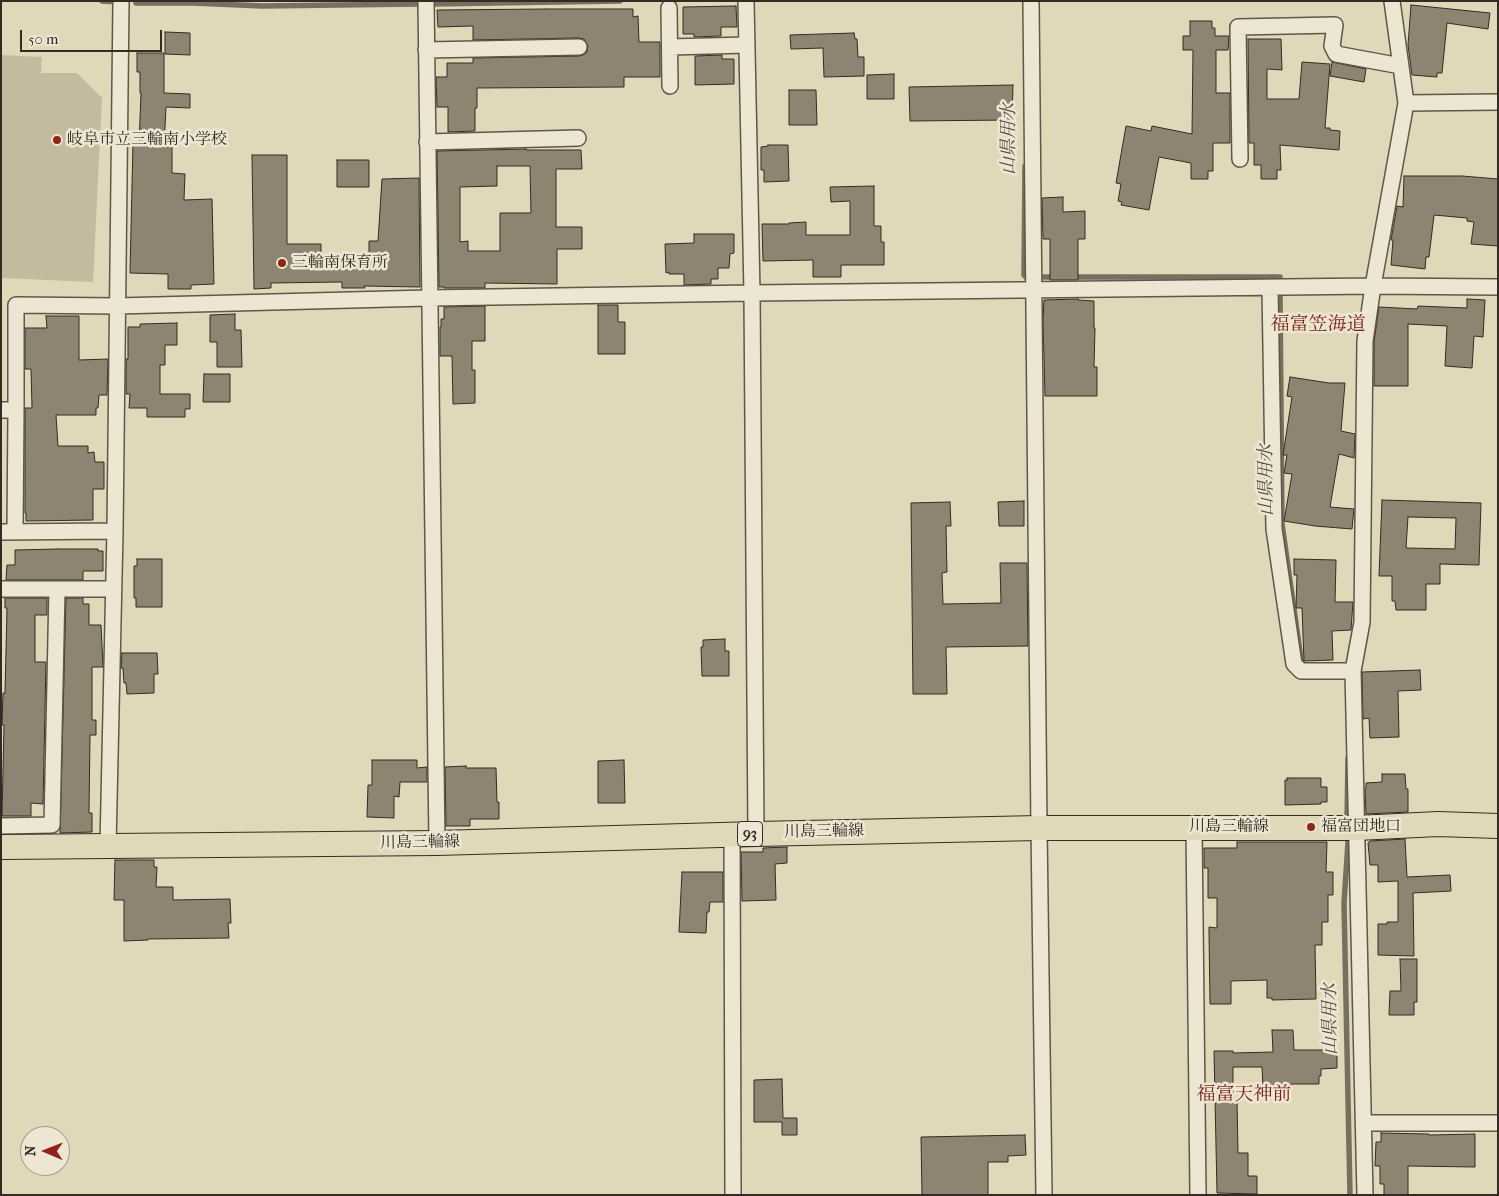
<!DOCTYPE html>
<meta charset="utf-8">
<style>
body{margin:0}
#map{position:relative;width:1499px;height:1196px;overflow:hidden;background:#e1d8ba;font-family:"IM FELL French Canon",serif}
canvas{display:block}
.frame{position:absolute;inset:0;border:2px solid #352a24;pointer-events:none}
.north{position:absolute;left:20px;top:1126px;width:50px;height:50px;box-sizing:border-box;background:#ece6d2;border:1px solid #a39b8c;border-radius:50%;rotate:271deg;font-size:14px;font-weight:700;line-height:20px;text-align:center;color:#352a24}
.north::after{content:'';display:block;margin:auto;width:18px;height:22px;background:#8f2418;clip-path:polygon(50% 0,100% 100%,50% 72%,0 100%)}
.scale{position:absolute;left:20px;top:30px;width:142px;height:22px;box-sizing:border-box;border:2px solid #352a24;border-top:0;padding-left:6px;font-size:15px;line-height:18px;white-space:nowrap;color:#352a24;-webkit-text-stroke:4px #ece6d2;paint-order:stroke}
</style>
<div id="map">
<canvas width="1499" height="1196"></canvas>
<div class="frame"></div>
<div class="north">N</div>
<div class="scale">50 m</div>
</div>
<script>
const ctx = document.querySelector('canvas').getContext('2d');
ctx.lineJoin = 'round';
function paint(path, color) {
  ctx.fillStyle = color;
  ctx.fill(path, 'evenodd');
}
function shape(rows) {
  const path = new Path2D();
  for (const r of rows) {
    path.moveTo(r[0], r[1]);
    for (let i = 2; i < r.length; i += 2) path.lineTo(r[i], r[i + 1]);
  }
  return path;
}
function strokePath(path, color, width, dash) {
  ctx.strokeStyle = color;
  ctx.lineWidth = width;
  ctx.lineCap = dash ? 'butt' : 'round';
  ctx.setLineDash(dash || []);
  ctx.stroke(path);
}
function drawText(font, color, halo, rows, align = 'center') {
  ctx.font = font + ' "IM FELL French Canon","Noto Serif JP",serif';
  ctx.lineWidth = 5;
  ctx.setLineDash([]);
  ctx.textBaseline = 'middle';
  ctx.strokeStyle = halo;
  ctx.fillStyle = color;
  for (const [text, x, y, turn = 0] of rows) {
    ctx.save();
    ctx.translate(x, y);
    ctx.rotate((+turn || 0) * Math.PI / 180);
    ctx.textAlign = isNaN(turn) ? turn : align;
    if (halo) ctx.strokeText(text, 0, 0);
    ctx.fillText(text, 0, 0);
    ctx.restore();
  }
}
const green = shape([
 [1,55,42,57,41,73,77,73,102,98,93,282,1,278]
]);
const stream = shape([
 [102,1,118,2],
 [136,3,193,3,262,6,418,4],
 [433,4,620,1],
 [1025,166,1024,275,1026,277],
 [1036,277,1056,277],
 [1071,277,1280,277],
 [1280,293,1282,524,1302,666],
 [1347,822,1348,758],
 [1348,842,1344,903,1350,1195]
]);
const building = shape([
 [1411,5,1490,13,1488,29,1447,23,1442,73,1437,73,1437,77,1412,75,1408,45,1411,5],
 [736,6,737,27,721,27,721,36,694,37,694,34,683,34,683,7,736,6],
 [546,9,633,9,633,17,638,16,639,42,660,42,660,77,624,77,624,87,477,88,477,108,475,108,475,131,448,132,448,107,437,107,436,77,447,77,447,63,473,63,473,58,579,56,583,55,587,52,588,46,584,39,579,38,473,40,473,26,438,27,437,10,546,9],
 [1190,21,1212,21,1212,28,1215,28,1215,36,1229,36,1228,50,1216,50,1216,93,1230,93,1230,143,1213,143,1213,171,1208,171,1208,179,1191,179,1191,163,1159,157,1149,210,1121,205,1122,202,1118,201,1121,184,1116,183,1126,126,1151,131,1152,126,1192,134,1193,50,1183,50,1183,36,1190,36,1190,21],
 [165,32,190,33,190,55,165,54,165,32],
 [854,33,855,39,857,39,858,57,864,57,864,76,824,77,823,48,791,49,790,35,854,33],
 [1248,39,1281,39,1282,70,1267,69,1267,99,1299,99,1302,62,1330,64,1325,128,1330,128,1330,130,1340,131,1339,150,1280,145,1281,170,1277,170,1277,179,1261,179,1261,165,1254,165,1254,143,1249,143,1248,39],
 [137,53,164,53,164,93,190,94,190,108,166,107,164,147,172,147,172,173,185,174,184,200,212,199,214,284,191,285,191,289,168,289,168,274,130,273,133,143,139,144,141,93,140,93,140,72,137,72,137,53],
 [722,55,722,59,734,59,734,84,695,85,695,56,722,55],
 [1332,62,1366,69,1364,82,1330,76,1332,62],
 [894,74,894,99,867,99,867,75,894,74],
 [1013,85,1012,120,910,121,909,87,1013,85],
 [789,90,816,90,817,125,789,125,789,90],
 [768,145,788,145,789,181,764,182,764,170,761,170,761,147,768,146,768,145],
 [526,149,526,150,581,150,582,169,556,169,556,227,582,227,582,249,557,249,557,284,485,283,485,288,444,288,444,287,439,287,437,151,526,149],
 [497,166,530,166,531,213,500,213,500,251,468,251,468,241,460,242,460,187,497,186,497,166],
 [252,155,287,155,287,244,321,244,321,263,369,261,369,241,378,241,382,179,419,178,420,287,364,286,365,288,342,288,342,282,271,283,271,288,254,289,252,155],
 [337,160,369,160,369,187,337,187,337,160],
 [1404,176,1462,176,1498,179,1498,246,1471,244,1474,222,1467,221,1467,218,1434,215,1429,257,1426,257,1425,269,1391,265,1393,240,1391,240,1397,206,1403,207,1404,176],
 [874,186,874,226,881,226,881,242,884,242,884,265,841,265,841,277,813,277,813,260,763,261,762,224,789,224,789,223,806,222,806,235,850,235,850,201,831,202,830,187,874,186],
 [1063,197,1063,212,1085,211,1085,239,1078,239,1078,280,1050,280,1050,239,1043,239,1042,198,1063,197],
 [694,234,734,234,734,253,730,254,729,268,718,268,718,279,711,279,711,284,684,285,684,274,669,274,669,272,666,273,665,244,694,243,694,234],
 [1078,299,1078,300,1094,301,1094,328,1095,328,1094,367,1097,367,1097,396,1045,396,1043,321,1044,300,1078,299],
 [1467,299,1485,300,1483,337,1474,336,1472,368,1445,366,1447,326,1408,324,1408,386,1374,386,1374,342,1379,307,1417,309,1418,306,1467,308,1467,299],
 [598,305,618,305,618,322,625,322,625,354,598,354,598,305],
 [485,306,485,341,472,341,472,370,475,370,475,403,453,404,452,356,440,356,440,327,441,327,441,319,444,319,444,307,485,306],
 [235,314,235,330,241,330,242,367,217,367,217,342,210,342,210,315,235,314],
 [46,316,79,316,79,360,108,359,107,395,99,395,98,408,96,408,96,415,56,415,58,446,88,446,88,453,94,452,95,462,104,462,104,489,93,489,93,520,26,521,26,513,25,513,25,408,32,408,31,369,25,369,25,328,47,328,46,316],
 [177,323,177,345,165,345,165,365,160,365,160,394,190,394,190,409,185,409,185,417,147,417,147,408,129,408,130,394,126,394,126,359,128,359,128,327,140,327,140,324,177,323],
 [204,374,230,374,230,402,203,402,204,374],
 [1290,377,1329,383,1345,383,1341,431,1355,434,1354,458,1339,454,1330,507,1354,509,1352,529,1315,526,1284,521,1292,474,1284,473,1287,455,1283,455,1292,397,1287,396,1290,377],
 [1382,500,1481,503,1479,565,1440,564,1440,584,1426,584,1426,610,1396,610,1395,601,1392,601,1392,576,1379,576,1382,500],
 [1408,517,1456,518,1455,549,1406,548,1408,517],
 [1024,501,1024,526,999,526,998,502,1024,501],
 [950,502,951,526,946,526,947,572,942,573,943,604,1001,603,1000,563,1027,563,1028,646,946,647,947,694,913,694,911,503,950,502],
 [58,549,98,549,98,551,103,551,103,571,83,571,83,580,6,580,7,565,15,565,15,550,58,549],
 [137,559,162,559,162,607,136,607,136,598,134,598,134,566,137,566,137,559],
 [1294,559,1336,560,1335,602,1353,602,1351,630,1332,631,1333,660,1304,661,1302,608,1296,608,1297,575,1294,575,1294,559],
 [5,598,47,598,47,615,35,615,35,662,46,662,43,804,31,803,31,816,2,816,4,725,2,725,3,693,5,693,7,608,5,608,5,598],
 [66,598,83,598,83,604,89,604,89,625,101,625,103,667,92,667,92,720,96,720,96,735,90,735,89,813,92,813,92,832,60,833,66,598],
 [725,639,725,651,729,651,729,676,702,676,701,647,703,647,703,640,725,639],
 [122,653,157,653,158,674,154,674,154,693,127,694,126,683,124,683,123,668,121,668,122,653],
 [1420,670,1421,690,1398,691,1399,737,1370,738,1369,718,1363,719,1362,672,1420,670],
 [372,760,417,760,417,768,427,767,427,782,400,782,399,797,394,796,394,818,367,817,368,785,372,785,372,760],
 [624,760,625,803,598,803,598,761,624,760],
 [466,766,466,768,496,768,497,802,499,802,499,819,470,819,470,826,446,826,445,767,466,766],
 [1382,774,1405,774,1406,789,1408,789,1408,812,1366,814,1365,788,1366,788,1366,783,1382,782,1382,774],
 [1287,778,1321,778,1321,787,1327,787,1327,802,1321,802,1321,804,1285,805,1285,780,1288,780,1287,778],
 [1405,839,1407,877,1450,875,1451,891,1413,893,1414,956,1378,955,1378,924,1387,924,1387,922,1398,922,1398,881,1378,882,1378,865,1370,865,1368,843,1370,841,1405,839],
 [1237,842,1327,842,1326,872,1333,872,1333,895,1328,895,1328,922,1322,922,1322,945,1315,945,1316,999,1272,1000,1272,998,1267,998,1267,980,1231,981,1231,1004,1210,1004,1209,933,1209,927,1217,928,1217,898,1208,898,1208,868,1204,868,1204,848,1237,848,1237,842],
 [787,847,787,863,775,864,776,900,742,901,741,852,763,852,763,848,787,847],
 [115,860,154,860,154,867,157,867,156,887,173,887,173,900,230,899,231,923,228,923,229,938,148,939,148,940,124,941,124,900,114,900,115,860],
 [682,872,723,872,723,902,710,902,709,912,707,912,706,933,679,932,682,872],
 [1400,959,1417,959,1417,1002,1414,1002,1414,1015,1389,1015,1390,991,1401,991,1400,959],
 [1272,1030,1293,1030,1294,1050,1337,1050,1337,1068,1321,1069,1321,1076,1319,1076,1319,1084,1291,1084,1291,1086,1263,1086,1262,1067,1233,1067,1233,1100,1237,1100,1238,1153,1248,1153,1248,1176,1257,1176,1257,1194,1217,1193,1214,1051,1233,1051,1233,1053,1273,1052,1272,1030],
 [782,1079,783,1118,797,1118,797,1135,782,1135,782,1122,754,1122,754,1080,782,1079],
 [1381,1133,1429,1134,1429,1135,1475,1134,1475,1167,1408,1166,1408,1195,1384,1195,1384,1184,1380,1184,1380,1166,1375,1166,1376,1142,1381,1142,1381,1133],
 [1025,1135,1026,1155,1008,1156,1008,1162,988,1162,988,1195,922,1195,921,1137,1025,1135]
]);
const street = shape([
 [426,1,437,843],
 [746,1,752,293,756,834],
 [1031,1,1039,828,1044,1195],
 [669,8,670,86],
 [670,47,747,45],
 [426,50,579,47],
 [1406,103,1498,102],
 [427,142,578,138],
 [1240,159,1238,27,1335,25,1332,46,1336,54,1401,66],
 [1270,288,1274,529,1294,664,1301,671,1353,671],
 [1,410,16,410,16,305,117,306,428,298,752,293,1373,286,1498,287],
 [1,532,115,531],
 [15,532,16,410],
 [1,589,113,589],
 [1,826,52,825,57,589],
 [1194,827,1198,1195],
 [732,834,733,1195],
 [108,846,115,531,121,1],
 [1364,1123,1498,1123],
 [1365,1195,1353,671,1362,622,1365,341,1373,286,1406,103,1392,1]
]);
const primary = shape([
 [1,847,437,843,756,834,1039,828,1357,828,1438,824,1498,826]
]);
const markers = [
 [57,140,5,"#8f2418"],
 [282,263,5,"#8f2418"],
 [1311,827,5,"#8f2418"]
];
const shields = [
 [750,834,25]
];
const shieldNames = [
 ["93",750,834]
];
const poiNames = [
 ["岐阜市立三輪南小学校",67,140],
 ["三輪南保育所",292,263],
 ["福富団地口",1321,827]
];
const streetNames = [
 ["川島三輪線",1229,827],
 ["川島三輪線",824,832,-1],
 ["川島三輪線",420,843,-1]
];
const waterNames = [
 ["山県用水",1010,139,-90],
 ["山県用水",1267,480,-91],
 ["山県用水",1331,1019,-91]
];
const quarterNames = [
 ["福富笠海道",1318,325],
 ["福富天神前",1244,1095]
];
paint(green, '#c4baa0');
strokePath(stream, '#796f5f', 5.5);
paint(building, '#8e8472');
strokePath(building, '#352a24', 1);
strokePath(street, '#60564a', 18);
strokePath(primary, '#352a24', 26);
strokePath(street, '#ece6d2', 15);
strokePath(primary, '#e1d8ba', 24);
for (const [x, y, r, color] of markers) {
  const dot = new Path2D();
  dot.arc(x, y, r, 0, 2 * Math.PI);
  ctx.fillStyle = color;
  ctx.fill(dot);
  strokePath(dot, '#ece6d2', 2);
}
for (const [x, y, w] of shields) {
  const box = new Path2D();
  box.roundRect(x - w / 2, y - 12.5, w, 25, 4);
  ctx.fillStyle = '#ece6d2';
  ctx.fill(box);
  strokePath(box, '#352a24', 1);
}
drawText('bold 15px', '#352a24', null, shieldNames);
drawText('16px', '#352a24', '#ece6d2', poiNames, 'left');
drawText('16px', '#352a24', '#ece6d2', streetNames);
drawText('italic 18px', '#574c42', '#ece6d2', waterNames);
drawText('19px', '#7a1f14', '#ece6d2', quarterNames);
</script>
